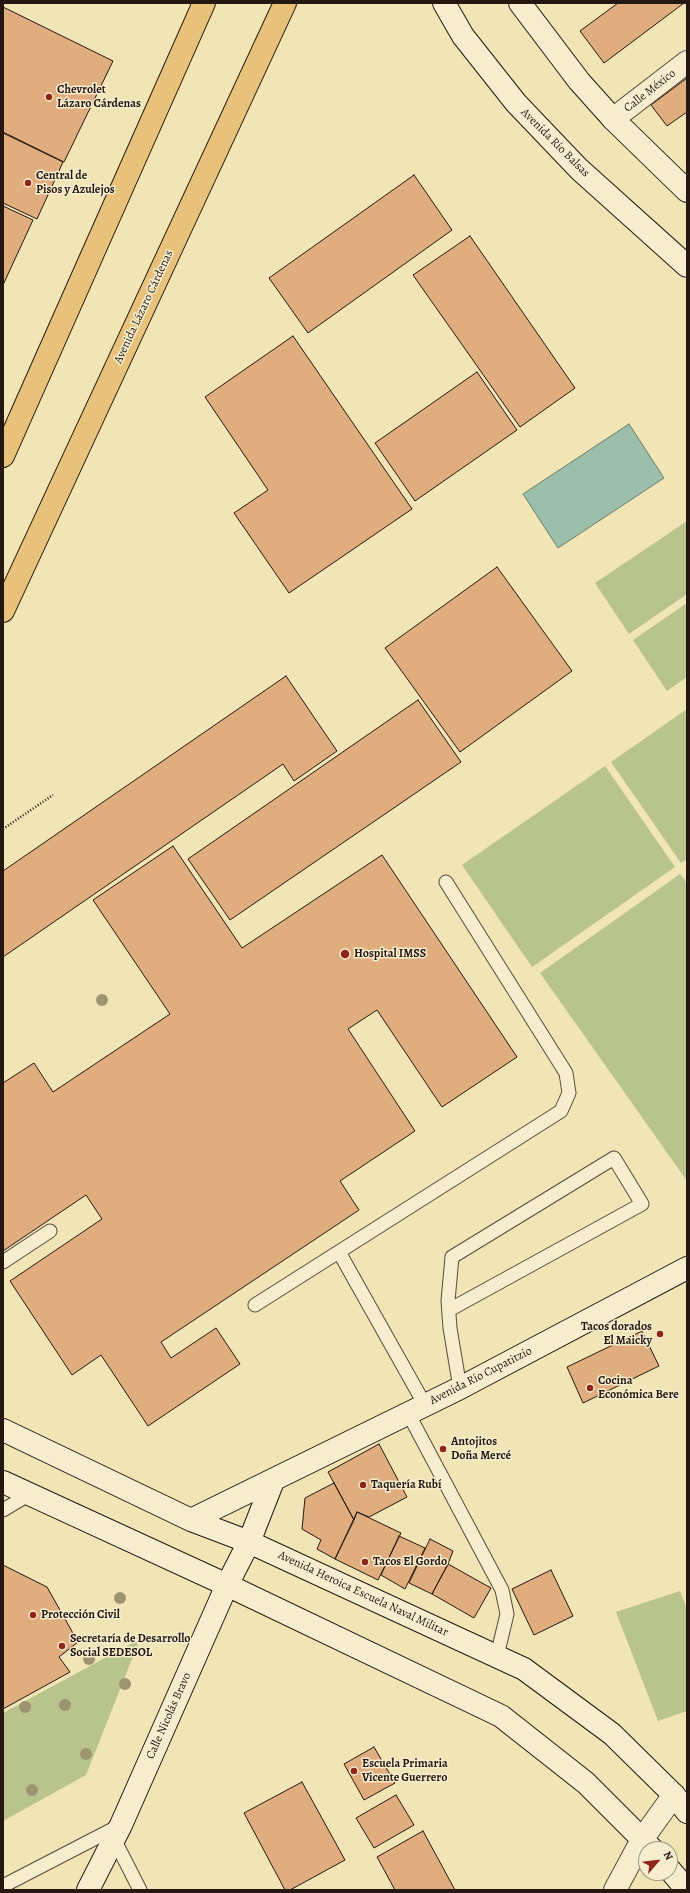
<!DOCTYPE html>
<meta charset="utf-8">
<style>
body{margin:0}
#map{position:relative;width:690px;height:1893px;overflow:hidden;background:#f1e4b5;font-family:Alegreya,serif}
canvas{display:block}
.frame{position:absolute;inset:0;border:4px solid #251811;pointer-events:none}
.north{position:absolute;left:638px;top:1841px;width:40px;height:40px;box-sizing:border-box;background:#f6edcf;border:1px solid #a29883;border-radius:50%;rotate:62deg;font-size:11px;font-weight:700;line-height:16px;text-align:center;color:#251811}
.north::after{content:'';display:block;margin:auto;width:14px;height:18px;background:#8f2418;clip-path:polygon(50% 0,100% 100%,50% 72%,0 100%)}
</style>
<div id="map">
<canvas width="690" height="1893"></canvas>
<div class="frame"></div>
<div class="north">N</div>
</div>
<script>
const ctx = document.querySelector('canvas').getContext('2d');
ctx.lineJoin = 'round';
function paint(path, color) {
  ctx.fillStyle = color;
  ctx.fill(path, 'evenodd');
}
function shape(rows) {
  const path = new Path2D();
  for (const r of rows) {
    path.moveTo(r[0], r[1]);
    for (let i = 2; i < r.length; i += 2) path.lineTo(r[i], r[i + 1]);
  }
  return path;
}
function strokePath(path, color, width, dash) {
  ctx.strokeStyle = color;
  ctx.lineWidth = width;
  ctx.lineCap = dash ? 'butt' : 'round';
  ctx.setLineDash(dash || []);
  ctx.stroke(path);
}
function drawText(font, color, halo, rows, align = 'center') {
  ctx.font = font + ' Alegreya,serif';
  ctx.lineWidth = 3;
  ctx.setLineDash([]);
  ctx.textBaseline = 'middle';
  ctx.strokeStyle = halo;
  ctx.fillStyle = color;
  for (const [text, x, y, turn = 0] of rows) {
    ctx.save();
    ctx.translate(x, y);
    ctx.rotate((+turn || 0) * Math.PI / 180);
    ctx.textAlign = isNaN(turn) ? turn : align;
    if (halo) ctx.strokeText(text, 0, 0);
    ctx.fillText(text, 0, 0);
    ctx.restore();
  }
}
const green = shape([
 [687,521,687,594,629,634,595,583],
 [687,603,687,677,667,691,633,640],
 [687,709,687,859,681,863,611,762],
 [605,766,675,867,532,967,462,865],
 [680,874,687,883,687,1181,540,973],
 [680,1591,687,1609,687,1711,658,1721,616,1612],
 [140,1639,86,1775,3,1821,3,1713]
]);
const water = shape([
 [629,424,664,478,558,548,523,494,629,424]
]);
const building = shape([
 [618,3,684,3,604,63,580,31,618,3],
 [3,7,113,61,64,162,3,132,3,7],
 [687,78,687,112,667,126,651,105,687,78],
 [3,133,63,162,37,219,3,203,3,133],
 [414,175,452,230,308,333,269,278,414,175],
 [3,206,33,220,3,285,3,206],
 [470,236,575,388,520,427,413,275,470,236],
 [293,336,412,509,289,593,234,513,268,490,205,397,293,336],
 [477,372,517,430,415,501,375,443,477,372],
 [497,567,572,671,460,752,385,648,497,567],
 [286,676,337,751,294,781,283,764,3,957,3,871,286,676],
 [418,700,461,762,230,920,188,859,418,700],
 [173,846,242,948,382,855,517,1057,442,1107,377,1010,348,1029,415,1131,340,1181,359,1210,161,1342,171,1358,216,1328,240,1364,148,1426,101,1355,72,1375,10,1281,102,1219,86,1195,3,1251,3,1083,34,1063,53,1092,170,1014,93,900,173,846],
 [642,1331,659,1366,583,1403,567,1367,642,1331],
 [379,1444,407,1497,369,1517,357,1512,354,1520,328,1472,379,1444],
 [334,1483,354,1520,335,1559,317,1549,321,1540,302,1529,305,1498,334,1483],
 [357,1512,401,1533,378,1580,335,1559,357,1512],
 [399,1536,425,1548,405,1589,381,1575,399,1536],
 [430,1539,453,1551,448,1564,432,1594,409,1583,430,1539],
 [448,1564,491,1588,474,1618,432,1594,448,1564],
 [3,1565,47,1587,78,1642,59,1657,70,1672,3,1709,3,1565],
 [551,1570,573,1616,534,1635,512,1589,551,1570],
 [374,1747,395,1783,364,1800,344,1764,374,1747],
 [302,1782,345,1860,290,1890,285,1890,244,1813,302,1782],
 [396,1795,414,1825,374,1848,356,1818,396,1795],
 [423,1831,455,1890,395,1890,377,1857,423,1831]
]);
const path = shape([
 [3,829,53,795]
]);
const lane = shape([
 [339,1252,425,1405],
 [3,1262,50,1231],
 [255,1305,561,1111,569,1093,566,1073,446,882],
 [449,1310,642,1204,614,1158,452,1257,448,1301,450,1328,460,1388],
 [408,1413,502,1590,507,1614,497,1656],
 [3,1510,30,1494],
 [114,1839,140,1890],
 [3,1886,119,1826]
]);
const street = shape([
 [613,119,687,62],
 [615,1890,643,1838,674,1795]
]);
const secondary = shape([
 [444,3,463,36,516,103,579,169,687,266],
 [520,3,579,81,613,119,687,191],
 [3,1430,191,1520,249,1542,524,1669,612,1734,674,1795,687,1812],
 [3,1482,227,1585,501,1716,586,1783,652,1849],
 [191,1520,460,1388,687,1268],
 [670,1870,687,1890],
 [88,1890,121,1825,227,1585,249,1542,273,1481]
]);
const primary = shape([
 [3,456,204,3],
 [3,611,285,3]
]);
const trees = [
 [102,1000],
 [120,1598],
 [89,1659],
 [125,1684],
 [65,1705],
 [25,1707],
 [86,1754],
 [32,1790]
];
const markers = [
 [49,97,4,"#8f2418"],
 [28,183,4,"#8f2418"],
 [345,954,5,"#8f2418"],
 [660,1334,4,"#8f2418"],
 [590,1388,4,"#8f2418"],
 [443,1449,4,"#8f2418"],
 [363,1485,4,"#8f2418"],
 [365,1562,4,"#8f2418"],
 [33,1615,4,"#8f2418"],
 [62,1646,4,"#8f2418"],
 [354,1771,4,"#8f2418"]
];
const poiNames = [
 ["Chevrolet",57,90],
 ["Lázaro Cárdenas",57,104],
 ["Central de",36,176],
 ["Pisos y Azulejos",36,190],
 ["Hospital IMSS",354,954],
 ["Tacos dorados",652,1327,"right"],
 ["El Maicky",652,1341,"right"],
 ["Cocina",598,1381],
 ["Económica Bere",598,1395],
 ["Antojitos",451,1442],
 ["Doña Mercé",451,1456],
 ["Taquería Rubí",371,1485],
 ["Tacos El Gordo",373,1562],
 ["Protección Civil",41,1615],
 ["Secretaría de Desarrollo",70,1639],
 ["Social SEDESOL",70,1653],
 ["Escuela Primaria",362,1764],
 ["Vicente Guerrero",362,1778]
];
const streetNames = [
 ["Calle México",650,91,-38],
 ["Avenida Río Balsas",555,143,45],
 ["Avenida Lázaro Cárdenas",144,307,-65],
 ["Avenida Río Cupatitzio",481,1376,-27],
 ["Avenida Heroica Escuela Naval Militar",363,1594,25],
 ["Calle Nicolás Bravo",169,1716,-66]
];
paint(green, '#b9c48d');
paint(water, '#9bbfaa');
strokePath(water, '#6c7c6d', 1);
paint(building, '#e0ad7f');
strokePath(building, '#251811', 1);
strokePath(lane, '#584b3a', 15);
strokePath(street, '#584b3a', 24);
strokePath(secondary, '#251811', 24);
strokePath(primary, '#251811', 24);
strokePath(path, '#251811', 2.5, [1, 2]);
strokePath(lane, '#f6edcf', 13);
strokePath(street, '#f6edcf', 22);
strokePath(secondary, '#f6edcf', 22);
strokePath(primary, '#e8c27a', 22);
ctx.fillStyle = '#9d9572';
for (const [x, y] of trees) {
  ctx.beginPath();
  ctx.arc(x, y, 6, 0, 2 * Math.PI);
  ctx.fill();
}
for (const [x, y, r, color] of markers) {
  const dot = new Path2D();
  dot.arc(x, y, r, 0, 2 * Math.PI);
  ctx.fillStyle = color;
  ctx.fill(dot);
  strokePath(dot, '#f6edcf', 1.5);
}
drawText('bold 12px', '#251811', '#f6edcf', poiNames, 'left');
drawText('12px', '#251811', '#f6edcf', streetNames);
</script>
